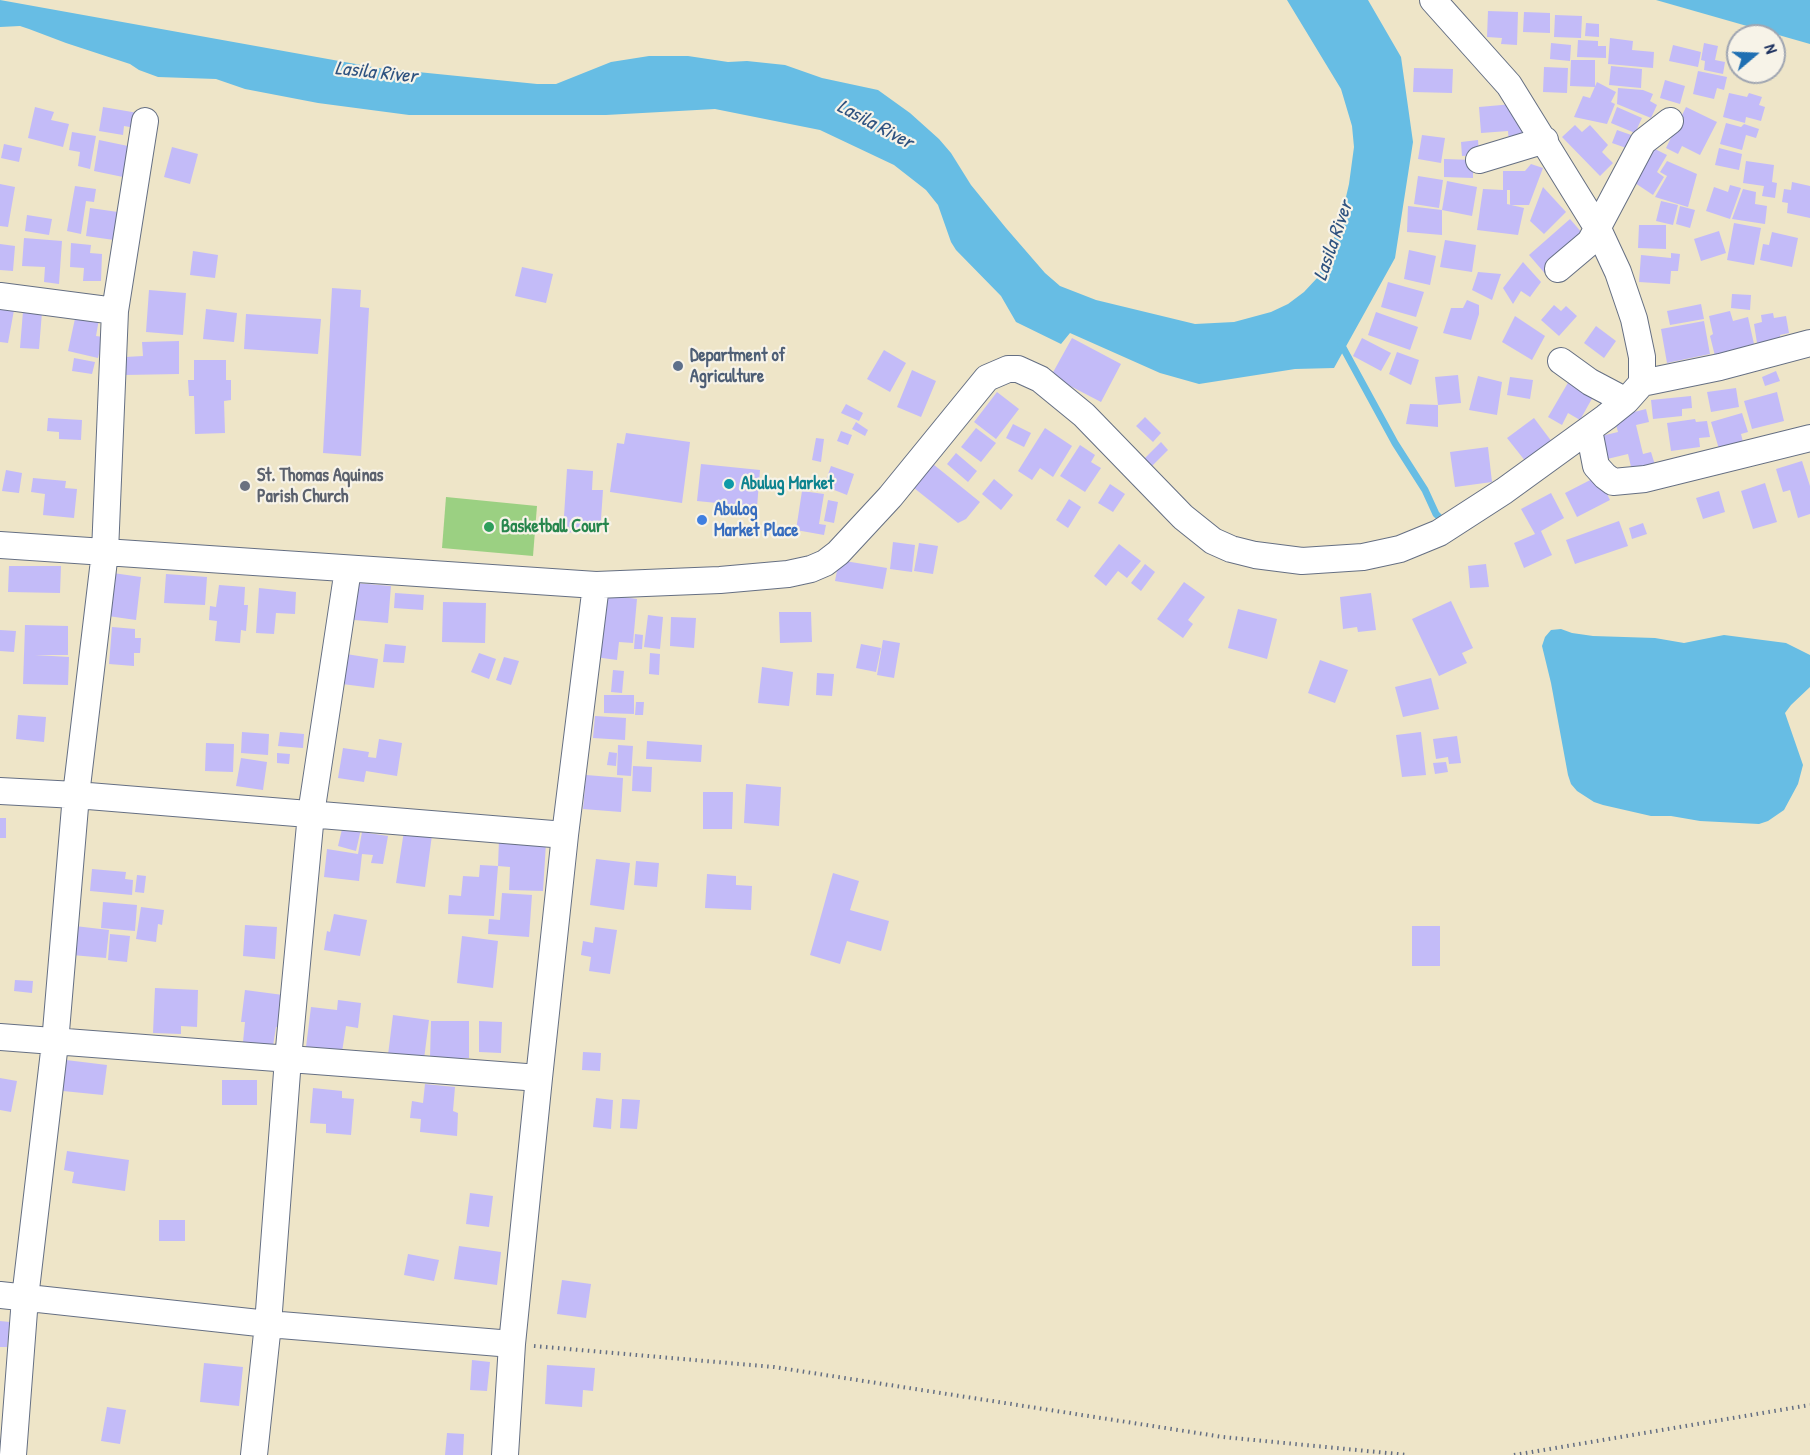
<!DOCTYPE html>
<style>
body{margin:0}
#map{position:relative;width:1810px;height:1455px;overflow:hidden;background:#eee5c8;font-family:"Patrick Hand",sans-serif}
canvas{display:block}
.north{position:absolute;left:1726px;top:24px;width:60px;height:60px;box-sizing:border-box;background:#f7f3e8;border:2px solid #9fa5b1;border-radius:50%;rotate:71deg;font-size:16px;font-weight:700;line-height:24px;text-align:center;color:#1b2f5e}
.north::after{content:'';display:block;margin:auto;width:21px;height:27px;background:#1f6fb2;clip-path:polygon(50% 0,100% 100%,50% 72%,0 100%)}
</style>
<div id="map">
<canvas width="1810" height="1455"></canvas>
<div class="north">N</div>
</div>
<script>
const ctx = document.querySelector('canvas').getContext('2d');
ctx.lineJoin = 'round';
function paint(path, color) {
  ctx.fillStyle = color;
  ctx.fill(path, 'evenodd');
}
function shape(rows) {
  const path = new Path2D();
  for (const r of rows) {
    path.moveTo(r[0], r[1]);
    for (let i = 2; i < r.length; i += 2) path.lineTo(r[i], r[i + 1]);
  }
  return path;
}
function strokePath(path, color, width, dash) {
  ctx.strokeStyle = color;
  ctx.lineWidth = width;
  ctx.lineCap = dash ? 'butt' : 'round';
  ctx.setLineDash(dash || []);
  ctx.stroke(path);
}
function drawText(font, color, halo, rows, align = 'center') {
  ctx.font = font + ' "Patrick Hand",sans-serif';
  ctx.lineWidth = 4.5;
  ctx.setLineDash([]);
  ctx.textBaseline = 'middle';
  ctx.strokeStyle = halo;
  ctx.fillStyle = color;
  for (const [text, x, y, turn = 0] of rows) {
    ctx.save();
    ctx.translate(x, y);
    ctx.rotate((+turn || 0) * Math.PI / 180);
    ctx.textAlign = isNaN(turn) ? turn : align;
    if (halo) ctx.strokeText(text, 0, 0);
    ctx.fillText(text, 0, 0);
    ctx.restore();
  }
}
const green = shape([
 [446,497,537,506,533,556,442,548]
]);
const water = shape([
 [0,0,378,68,537,84,556,84,611,62,649,56,688,56,728,62,747,61,785,65,822,78,878,90,910,113,939,139,951,153,971,185,1006,228,1045,273,1060,286,1096,300,1195,324,1234,322,1271,312,1288,304,1304,292,1318,277,1340,223,1349,184,1354,147,1352,126,1341,89,1287,0,1368,0,1401,57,1413,142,1395,258,1334,368,1295,369,1199,384,1160,373,1070,333,1061,344,1016,322,1001,296,956,250,951,242,938,205,926,190,894,165,820,130,715,109,606,115,409,115,318,103,245,89,216,79,158,77,139,70,130,64,66,43,29,29,20,26,0,27],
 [1656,0,1810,0,1810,44],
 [1561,629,1572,633,1593,636,1655,638,1684,643,1724,635,1786,643,1810,655,1810,687,1791,705,1785,713,1803,765,1798,784,1784,810,1768,821,1759,824,1700,821,1671,816,1651,816,1603,805,1594,802,1577,791,1571,784,1568,775,1551,683,1542,646,1545,637,1551,630]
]);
const stream = shape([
 [1341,344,1395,443,1425,490,1436,514,1445,523]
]);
const building = shape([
 [1488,11,1518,12,1517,45,1501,44,1502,38,1487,37],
 [1524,12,1550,13,1550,33,1523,32],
 [1555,15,1582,16,1581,38,1554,37],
 [1586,23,1599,24,1599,37,1585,36],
 [1610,38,1633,41,1632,50,1654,52,1653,68,1608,64],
 [1578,40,1598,41,1598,46,1606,46,1606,58,1577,57],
 [1551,43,1571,45,1570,61,1550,59],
 [1704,43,1718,46,1715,60,1725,62,1723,74,1704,70,1705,61,1701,60],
 [1673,45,1701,52,1698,67,1669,61],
 [1571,60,1595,60,1595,87,1570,86],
 [1611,66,1642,69,1641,88,1609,85],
 [1737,66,1738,72,1756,72,1754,80,1735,74],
 [1544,67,1568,68,1567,93,1543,92],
 [1414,68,1453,69,1452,93,1413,92],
 [1698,71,1727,77,1724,90,1717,88,1714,99,1693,94],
 [1665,80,1685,86,1680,104,1660,98],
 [1597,82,1616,92,1611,102,1615,104,1607,124,1574,117,1583,96,1590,98],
 [1618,88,1643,90,1653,94,1650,101,1657,105,1651,118,1617,104],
 [1729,93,1747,97,1749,93,1762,97,1759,105,1765,107,1761,121,1746,117,1745,123,1723,117],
 [1513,104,1515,121,1523,121,1524,140,1509,142,1508,131,1481,133,1479,107],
 [35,107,54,112,51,120,69,124,63,147,28,138],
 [103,107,138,113,135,128,124,126,123,135,99,131],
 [1617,107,1642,118,1635,133,1611,123],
 [1686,107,1717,122,1700,155,1682,146,1678,154,1666,148],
 [1726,123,1741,127,1744,124,1759,129,1756,138,1746,135,1742,150,1720,144],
 [1575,125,1582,132,1590,125,1608,145,1602,152,1613,163,1600,176,1562,137],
 [1617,130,1637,137,1632,150,1612,143],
 [72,132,96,136,90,169,78,166,80,152,69,150],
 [1422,135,1445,138,1441,163,1418,159],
 [99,140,128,146,123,177,94,171],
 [1478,140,1479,155,1462,156,1461,142],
 [4,144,22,148,19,162,1,158],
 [1647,145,1667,155,1657,172,1664,177,1653,195,1629,179],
 [172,147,198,154,190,184,164,177],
 [1719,148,1742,154,1739,170,1715,165],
 [1444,159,1473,160,1473,178,1444,177],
 [1667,161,1697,174,1688,207,1655,197,1667,176,1660,172],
 [1746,161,1774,165,1772,182,1777,183,1775,198,1762,196,1764,186,1743,183],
 [1531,164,1543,168,1529,205,1510,205,1510,190,1507,190,1507,204,1524,208,1518,235,1477,230,1483,189,1503,190,1503,171,1525,171],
 [1418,176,1443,180,1439,208,1414,204],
 [1447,181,1477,187,1472,216,1442,210],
 [1792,182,1810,186,1810,218,1787,213,1788,203,1782,202,1784,189,1791,190],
 [0,184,15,187,8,227,0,226],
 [1730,185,1741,188,1730,219,1706,211,1714,187,1728,192],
 [75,186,96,189,94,202,86,201,81,234,67,231],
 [1543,187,1566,212,1544,234,1530,221],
 [1743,189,1756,192,1755,204,1767,206,1765,224,1732,219],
 [1661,201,1678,205,1673,225,1656,221],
 [1408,206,1442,210,1442,235,1407,232],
 [1680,206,1695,210,1690,228,1676,224],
 [90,208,118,212,114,240,86,236],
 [27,215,52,219,49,235,25,231],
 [1570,219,1589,241,1548,277,1529,255],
 [1734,223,1761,228,1754,265,1727,260],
 [1639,225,1666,225,1666,249,1638,248],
 [1719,231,1726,253,1701,261,1694,239],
 [1772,232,1798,238,1792,267,1760,260,1763,244,1769,245],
 [24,238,62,241,59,284,44,282,45,267,22,266],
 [1445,240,1476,245,1472,272,1440,267],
 [71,243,91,245,90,253,102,254,101,281,83,281,84,268,70,267],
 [0,244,15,246,13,271,0,270],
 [1409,250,1436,256,1430,285,1404,279],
 [193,251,218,255,215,278,190,275],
 [1671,253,1680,254,1678,271,1671,271,1670,284,1639,282,1641,255,1671,258],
 [1523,262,1541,282,1530,297,1521,291,1513,304,1503,288],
 [522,267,553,274,546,303,515,296],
 [1478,272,1501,274,1492,300,1472,290],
 [1388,282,1424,292,1416,317,1381,307],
 [332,288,361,290,360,307,369,308,361,456,323,453],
 [149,290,186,293,183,335,146,332],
 [1732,294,1751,295,1750,310,1731,308],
 [1467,300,1479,305,1479,314,1471,340,1443,333,1451,308,1463,308],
 [1701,304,1704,319,1670,325,1667,311],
 [1554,305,1561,311,1566,306,1577,316,1559,336,1541,320],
 [0,308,14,310,8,343,0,342],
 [206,309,237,313,234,342,203,339],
 [23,311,42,312,39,349,20,348],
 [1730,311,1733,321,1748,317,1754,344,1746,346,1747,352,1716,360,1710,336,1713,334,1709,316],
 [1376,312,1418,327,1410,350,1368,335],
 [1773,313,1774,318,1786,316,1789,333,1780,335,1781,340,1757,343,1754,324,1762,322,1761,315],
 [76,314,99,319,96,336,103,337,98,358,68,351],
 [246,314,321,319,318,354,244,349],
 [1515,316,1545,336,1532,360,1502,342],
 [1704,321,1710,354,1667,363,1661,329],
 [1596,326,1616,341,1604,358,1584,343],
 [1072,338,1121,364,1101,402,1051,376],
 [1362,338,1391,353,1381,371,1353,356],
 [179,341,179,374,125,375,125,357,143,356,142,342],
 [884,350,906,363,890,392,867,379],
 [1397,352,1419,360,1411,385,1389,374],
 [74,358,95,362,92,374,72,371],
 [194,360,226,360,226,380,231,380,231,400,224,401,225,433,195,434,194,396,189,396,188,380,194,380],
 [912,370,936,381,921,417,897,407],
 [1776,371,1780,381,1765,386,1762,377],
 [1458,375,1461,403,1438,405,1435,377],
 [1478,376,1502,382,1497,415,1469,410],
 [1510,377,1533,380,1530,399,1507,395],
 [1569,381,1594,395,1580,420,1568,413,1562,425,1548,417],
 [1736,388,1739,407,1711,412,1707,392],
 [997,392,1019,409,996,439,974,422],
 [1777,392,1784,421,1752,429,1744,401],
 [1691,396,1692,408,1682,409,1682,416,1653,419,1651,400],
 [846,404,863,413,859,421,841,413],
 [1410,404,1438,405,1438,427,1406,424],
 [1646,409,1649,422,1636,425,1643,454,1651,452,1655,465,1632,471,1628,454,1603,460,1597,437,1618,432,1614,417],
 [1742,413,1748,432,1741,434,1743,442,1719,449,1711,422],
 [1145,417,1161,433,1153,442,1136,426],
 [48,418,82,420,81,440,59,439,59,432,47,431],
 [1534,418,1552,442,1526,462,1507,438],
 [1695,419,1696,422,1707,421,1710,437,1699,438,1700,447,1671,451,1667,423],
 [856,422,868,430,865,436,852,429],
 [1013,424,1031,433,1024,447,1006,438],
 [976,428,996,443,981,462,961,447],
 [1045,428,1072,446,1053,477,1040,468,1032,480,1018,471],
 [841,431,852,435,848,445,837,441],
 [626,433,690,442,682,503,610,492,617,443,624,444],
 [816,438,824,439,821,462,812,460],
 [1161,442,1168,450,1151,467,1143,460],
 [1080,445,1095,455,1091,462,1101,468,1085,492,1060,476],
 [1488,447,1492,482,1455,487,1450,452],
 [956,453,977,471,968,482,947,464],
 [928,460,980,502,966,519,958,523,909,484],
 [1802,461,1810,486,1810,514,1798,518,1790,490,1783,492,1776,469],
 [701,464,760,470,757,507,697,501],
 [831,466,854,474,847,495,824,486],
 [567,469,593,471,592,490,603,490,600,534,563,532],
 [6,470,22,473,19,493,2,491],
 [1598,476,1610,500,1577,517,1565,493],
 [33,478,66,481,65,488,77,489,74,518,43,515,45,494,31,492],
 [994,479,1013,495,1001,510,982,494],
 [1765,483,1777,522,1753,529,1741,491],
 [1110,484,1125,494,1113,512,1098,503],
 [802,491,824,494,819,524,826,525,824,535,796,530],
 [1719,491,1725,512,1703,519,1696,498],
 [1551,493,1564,518,1541,531,1552,555,1524,568,1514,543,1535,534,1521,509],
 [1069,499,1081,507,1068,528,1056,520],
 [828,500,838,502,834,523,824,521],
 [1619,521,1628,546,1575,564,1566,540],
 [1643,523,1647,534,1632,539,1629,528],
 [893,542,915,545,912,572,890,569],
 [919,543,938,546,933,574,914,571],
 [1119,544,1141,561,1127,578,1118,571,1106,586,1094,576],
 [839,560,887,568,883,589,835,581],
 [1145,564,1155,572,1141,591,1131,583],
 [1486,564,1489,587,1470,588,1468,566],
 [9,566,61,566,60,593,8,592],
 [113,573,141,577,136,620,108,616],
 [166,574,207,577,205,605,164,603],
 [1184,582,1205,597,1188,620,1193,624,1183,638,1157,619],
 [356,583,391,586,388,623,354,620],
 [219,585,245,587,244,605,248,605,246,631,241,630,240,643,215,641,217,621,209,620,210,606,216,607],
 [259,588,296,592,295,614,276,613,274,634,256,633],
 [395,593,424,595,423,610,394,608],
 [1371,593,1376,630,1358,632,1357,627,1343,629,1340,597],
 [602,594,637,599,633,643,619,642,617,660,595,657],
 [1451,601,1473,648,1462,653,1467,663,1439,676,1412,619],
 [443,602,486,603,485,643,442,642],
 [1238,609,1277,619,1267,659,1228,648],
 [779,612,811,612,812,642,780,643],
 [648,615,663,617,660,649,644,647],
 [671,617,696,618,694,648,670,646],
 [25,625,68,626,68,655,35,655,69,657,68,685,23,684],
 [112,627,135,629,135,638,141,638,140,653,134,653,134,666,109,664],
 [0,630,16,631,14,652,0,651],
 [635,634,643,635,642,649,634,649],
 [883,640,900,643,894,678,877,675],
 [385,644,406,646,404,663,383,662],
 [861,644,881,648,876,672,856,668],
 [479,653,496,659,489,679,471,672],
 [650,653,660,654,659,675,649,674],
 [346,654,378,659,374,688,342,684],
 [504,657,519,661,511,685,496,680],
 [1320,660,1348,670,1335,703,1308,693],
 [762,667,793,672,789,706,758,703],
 [613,670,624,671,622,693,611,692],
 [817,673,834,674,832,696,816,695],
 [1431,678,1439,709,1403,717,1395,687],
 [604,695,634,695,634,714,604,713],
 [636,702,644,702,643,715,635,715],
 [18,715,46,717,44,742,16,739],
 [595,716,626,718,625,740,593,738],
 [242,732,269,734,268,755,241,753],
 [280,732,304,734,303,748,278,746],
 [1421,732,1426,775,1402,777,1396,735],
 [1457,736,1461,763,1449,764,1448,757,1436,759,1433,739],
 [379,739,402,743,397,776,366,771,364,782,338,778,343,748,369,752,368,757,376,758],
 [647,741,702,745,701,762,646,759],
 [206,743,234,744,233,772,205,771],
 [618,745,633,746,631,776,617,775],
 [609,752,617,753,616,766,607,765],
 [277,753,290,754,289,764,277,763],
 [241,758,267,762,263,790,236,786],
 [1446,762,1448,772,1435,774,1433,763],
 [633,766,652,767,651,792,632,791],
 [586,775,623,778,621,812,583,809],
 [746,784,781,787,779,826,744,823],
 [703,792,733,792,732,829,703,829],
 [0,818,6,818,6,838,0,838],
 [343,825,361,829,356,851,338,846],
 [404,831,432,835,425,887,396,883],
 [362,832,388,836,383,864,371,863,373,855,362,854,359,881,324,877,327,849,358,854],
 [499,840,546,843,543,891,509,890,510,867,498,866],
 [596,859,630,863,624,910,590,905],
 [636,861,659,863,657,887,634,885],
 [480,865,498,866,494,916,448,914,449,895,461,896,463,876,479,877],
 [92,869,126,872,125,879,133,880,132,895,90,891],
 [833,873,859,881,850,910,889,921,881,951,847,941,840,964,810,955],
 [707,874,736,876,736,885,752,886,751,910,705,908],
 [137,875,146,876,144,893,135,892],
 [502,893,532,895,529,937,488,934,489,919,500,920],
 [103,902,137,905,135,931,101,928],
 [141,907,164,910,162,925,158,924,156,942,136,939],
 [334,914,367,920,360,956,324,950,327,931,330,932],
 [245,925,277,927,275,959,243,956],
 [75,926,109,930,106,958,72,955],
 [1412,926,1440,926,1440,966,1412,966],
 [595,927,617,930,610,974,589,971,591,957,581,955,583,941,593,943],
 [110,934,130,936,127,962,108,960],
 [462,936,498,941,493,988,457,983],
 [15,980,33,981,32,993,14,991],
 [155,988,198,990,197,1027,181,1026,181,1034,153,1033],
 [245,990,283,995,279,1027,276,1027,273,1046,243,1042,245,1022,241,1022],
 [338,1000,361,1003,358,1028,346,1026,342,1052,306,1047,311,1007,337,1010],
 [393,1015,429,1020,424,1059,388,1055],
 [431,1021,469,1021,469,1058,430,1058],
 [479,1021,502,1022,501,1053,479,1052],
 [583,1052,601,1053,600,1071,582,1070],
 [66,1060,107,1065,103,1095,63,1091],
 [0,1078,17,1081,11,1112,0,1110],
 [222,1080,257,1080,257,1105,222,1105],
 [425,1084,455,1087,453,1111,458,1113,457,1136,420,1132,421,1119,410,1118,412,1101,423,1103],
 [313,1088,342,1091,342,1098,354,1099,351,1135,326,1133,326,1124,310,1123],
 [596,1098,613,1100,611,1129,593,1127],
 [622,1099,640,1100,637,1129,620,1128],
 [67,1151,129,1160,125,1191,72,1183,74,1172,64,1170],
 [470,1193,493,1196,489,1227,466,1224],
 [159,1220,185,1220,185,1241,159,1241],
 [459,1246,501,1252,497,1285,454,1279],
 [408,1254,439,1260,434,1281,404,1275],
 [562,1280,591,1284,586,1318,557,1314],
 [0,1321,10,1322,7,1347,0,1347],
 [472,1360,490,1362,487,1391,470,1390],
 [204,1363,243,1367,239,1406,200,1402],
 [547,1365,595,1368,593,1391,583,1390,582,1407,545,1404],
 [107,1407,126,1410,120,1444,101,1441],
 [447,1433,464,1434,463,1455,445,1455]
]);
const path = shape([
 [534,1346,774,1367,1223,1437,1408,1455],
 [1514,1455,1810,1405]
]);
const street = shape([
 [1479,160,1545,140],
 [1558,269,1590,242,1643,142,1670,121],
 [0,296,115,311],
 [1561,361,1590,382,1626,401],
 [1642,383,1720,367,1810,343],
 [1589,430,1596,466,1605,476,1613,482,1645,479,1810,438],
 [0,545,596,585,720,580,788,574,811,569,825,563,838,553,890,497,987,378,1008,369,1018,369,1040,379,1084,415,1183,517,1213,541,1231,549,1255,555,1302,561,1363,557,1400,549,1439,533,1504,491,1606,417,1626,401,1642,383,1642,357,1634,319,1618,272,1598,229,1509,85,1433,0],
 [0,791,76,795,565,835],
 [0,1037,539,1078],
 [0,1295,268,1324,512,1344],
 [13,1455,25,1298,55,1043,76,795,105,552,115,311,145,121],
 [254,1455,268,1324,288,1059,311,814,348,569],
 [505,1455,512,1344,539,1078,565,835,596,585]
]);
const markers = [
 [678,366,6,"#5c6f8a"],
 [729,484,6,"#0f9aa8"],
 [245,486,6,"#6b7280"],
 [702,520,6,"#3f7fe0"],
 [489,527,6,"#2e9e5b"]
];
const serviceNames = [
 ["Department of",690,356],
 ["Agriculture",690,377]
];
const worshipNames = [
 ["St. Thomas Aquinas",257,476],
 ["Parish Church",257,497]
];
const cultureNames = [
 ["Abulug Market",741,484]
];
const shopNames = [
 ["Abulog",714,510],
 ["Market Place",714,531]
];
const leisureNames = [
 ["Basketball Court",501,527]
];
const waterNames = [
 ["Lasila River",376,73,6],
 ["Lasila River",875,125,28],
 ["Lasila River",1334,241,-71]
];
paint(green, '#9bd082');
paint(water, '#67bde4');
strokePath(stream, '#67bde4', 7);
paint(building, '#c3bbf8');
strokePath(street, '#656f83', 28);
strokePath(path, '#656f83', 4, [1.5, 4.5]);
strokePath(street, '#fff', 26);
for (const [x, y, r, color] of markers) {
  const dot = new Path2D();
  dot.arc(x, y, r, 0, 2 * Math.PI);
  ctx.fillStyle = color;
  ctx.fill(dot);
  strokePath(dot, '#f7f3e8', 2);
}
drawText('bold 18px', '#4e5e75', '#f7f3e8', serviceNames, 'left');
drawText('bold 18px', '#5b616d', '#f7f3e8', worshipNames, 'left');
drawText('bold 18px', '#0d838f', '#f7f3e8', cultureNames, 'left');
drawText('bold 18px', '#366cbe', '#f7f3e8', shopNames, 'left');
drawText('bold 18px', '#27864d', '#f7f3e8', leisureNames, 'left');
drawText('italic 20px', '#2e5280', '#f7f3e8', waterNames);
</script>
